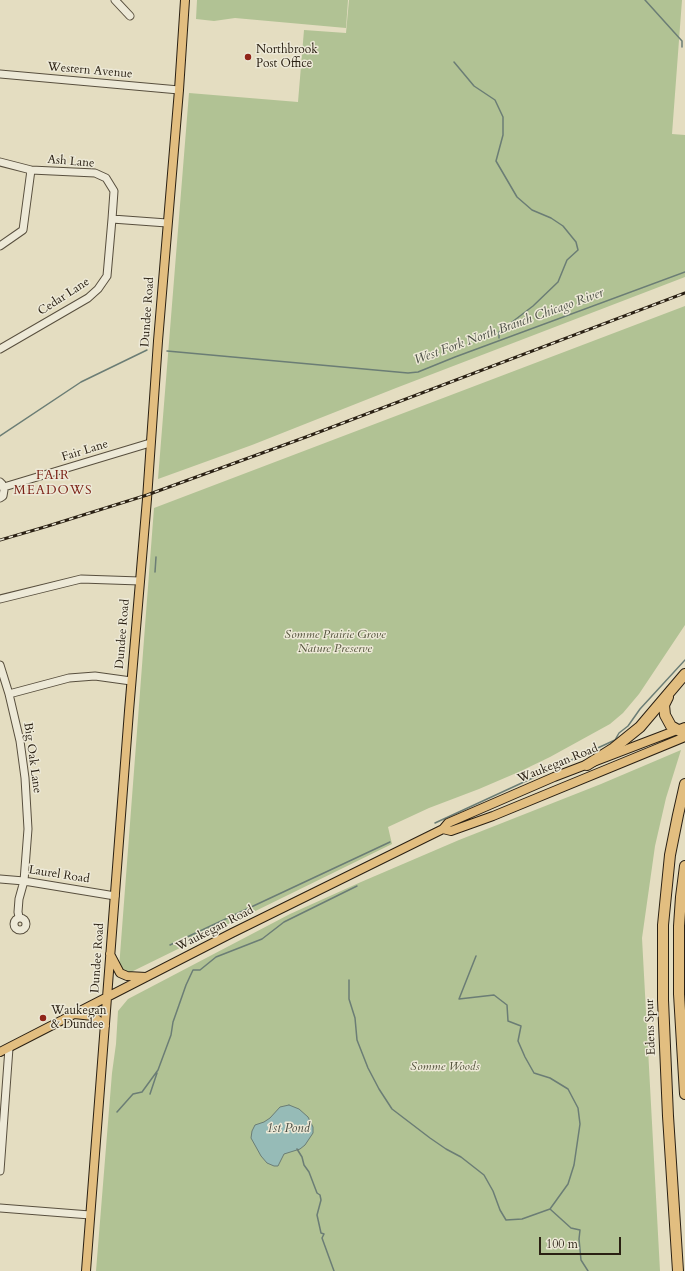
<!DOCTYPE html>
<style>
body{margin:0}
#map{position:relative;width:685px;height:1271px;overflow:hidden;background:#e4ddc1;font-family:Cardo,serif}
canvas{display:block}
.scale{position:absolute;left:539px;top:1237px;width:82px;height:18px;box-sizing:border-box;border:2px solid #2a2013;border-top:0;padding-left:5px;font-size:12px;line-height:14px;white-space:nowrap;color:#2a2013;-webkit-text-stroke:3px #ede9d7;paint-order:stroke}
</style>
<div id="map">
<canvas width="685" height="1271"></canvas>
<div class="scale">100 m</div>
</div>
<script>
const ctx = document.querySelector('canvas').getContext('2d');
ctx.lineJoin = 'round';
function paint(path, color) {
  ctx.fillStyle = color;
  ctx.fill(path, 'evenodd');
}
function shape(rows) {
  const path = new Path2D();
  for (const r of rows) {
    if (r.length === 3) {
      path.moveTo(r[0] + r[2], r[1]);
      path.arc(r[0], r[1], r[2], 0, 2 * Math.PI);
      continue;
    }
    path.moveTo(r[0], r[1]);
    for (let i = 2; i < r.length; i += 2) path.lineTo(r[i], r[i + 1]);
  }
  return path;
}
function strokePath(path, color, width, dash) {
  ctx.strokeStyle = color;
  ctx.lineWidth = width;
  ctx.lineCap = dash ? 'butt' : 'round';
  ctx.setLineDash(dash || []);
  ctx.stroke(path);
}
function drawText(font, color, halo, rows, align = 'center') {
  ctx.font = font + ' Cardo,serif';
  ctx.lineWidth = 3;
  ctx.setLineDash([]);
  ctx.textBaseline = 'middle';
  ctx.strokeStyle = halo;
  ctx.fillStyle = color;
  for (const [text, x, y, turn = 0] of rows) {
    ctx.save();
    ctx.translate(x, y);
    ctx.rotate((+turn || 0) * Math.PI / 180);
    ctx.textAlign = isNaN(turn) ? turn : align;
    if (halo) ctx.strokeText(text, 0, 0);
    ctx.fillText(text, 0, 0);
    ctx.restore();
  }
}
const green = shape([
 [197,0,348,0,346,28,235,18,214,21,196,19],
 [349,0,682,0,672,134,685,135,685,277,396,388,252,445,158,479,189,93,298,102,304,30,346,33],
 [685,306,685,625,639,694,623,713,610,724,550,757,521,771,479,789,429,808,388,827,392,844,127,974,119,968,154,508],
 [681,750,666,798,655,846,642,938,660,1271,96,1271,112,1073,116,1044,118,1011,128,999,290,914,361,882,459,840,601,784]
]);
const water = shape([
 [289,1105,299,1109,308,1117,313,1127,313,1133,305,1145,300,1149,284,1154,278,1166,274,1166,267,1163,261,1156,251,1138,252,1131,255,1125,264,1122,270,1118,280,1107,289,1105]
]);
const stream = shape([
 [645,0,682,41,682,47],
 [454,62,474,86,495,100,503,117,503,135,496,161,517,197,532,210,551,218,563,226,576,242,578,250,567,260,558,282,533,306,499,332,499,338],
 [167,351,408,373,418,372,455,357,685,272],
 [0,436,81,382,147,350],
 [155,572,156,557],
 [435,823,615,740,619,733,628,726,640,709,685,660],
 [170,945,390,842],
 [349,980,349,999,355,1018,357,1040,368,1068,379,1089,392,1109,430,1138,446,1149,461,1157,484,1175,493,1191,500,1210,506,1220,522,1219,550,1209,568,1184,574,1165,580,1124,578,1108,568,1089,550,1078,534,1073,525,1057,518,1041,521,1026,508,1021,507,1005,494,995,459,999,476,956],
 [150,1094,157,1073],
 [117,1112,133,1094,142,1092,158,1070,171,1035,173,1022,179,1005,186,985,193,970,200,970,216,957,262,939,284,922,357,886],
 [297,1149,302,1157,304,1165,309,1172,317,1193,320,1195,321,1200,317,1215,321,1233,324,1234,322,1238,334,1271],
 [550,1209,571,1228,580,1230,579,1239,581,1260,588,1271]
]);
const minor = shape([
 [115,0,130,16],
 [0,74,179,90],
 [0,162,31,170,95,173,106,178,114,191,112,219,167,223],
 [0,246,23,230,31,170],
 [0,349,88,298,98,289,107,276,112,219],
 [0,482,2,484,4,490,3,496,0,498],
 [4,487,150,443],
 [0,599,81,579,140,581],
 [0,665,9,694,20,741,25,778,28,829,24,881,19,899,18,912,19,917],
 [9,694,69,678,95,676,131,681],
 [0,879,24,881,115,896],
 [20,924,6],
 [0,1171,9,1048],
 [0,1208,90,1215]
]);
const major = shape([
 [443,829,451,831,493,816,685,737],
 [110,954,120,973,127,976,146,977],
 [74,1014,93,1016,105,1026],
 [0,1052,232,933,443,829,448,823,554,777,685,727],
 [86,1271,129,711,147,499,158,341,179,90,185,0]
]);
const highway = shape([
 [668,697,664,705,665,715,671,726,685,734],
 [587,765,614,748,640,727,685,674],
 [685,866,681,897,679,926,679,994,685,1094],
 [678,1271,668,1116,663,1000,663,925,670,855,678,815,685,784]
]);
const rail = shape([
 [0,540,48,526,147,495,306,437,685,293]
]);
const markers = [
 [248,57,4,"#8f2418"],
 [43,1018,4,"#8f2418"]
];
const poiNames = [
 ["Northbrook",256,50],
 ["Post Office",256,64],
 ["Waukegan",51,1011],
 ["& Dundee",51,1025]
];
const streetNames = [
 ["Western Avenue",90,71,5],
 ["Ash Lane",71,162,5],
 ["Cedar Lane",64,297,-33],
 ["Dundee Road",148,312,-86],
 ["Fair Lane",85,451,-17],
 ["Dundee Road",123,634,-85],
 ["Big Oak Lane",32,758,82],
 ["Waukegan Road",558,764,-22],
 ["Laurel Road",59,875,9],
 ["Waukegan Road",215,929,-27],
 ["Dundee Road",98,958,-86],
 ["Edens Spur",651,1027,-92]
];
const parkNames = [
 ["Somme Prairie Grove",335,635],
 ["Nature Preserve",335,649],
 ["Somme Woods",445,1067]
];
const waterNames = [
 ["West Fork North Branch Chicago River",509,327,-20],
 ["1st Pond",288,1129]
];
const neighbourhoodNames = [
 ["FAIR",53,476],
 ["MEADOWS",53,491]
];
paint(green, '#b1c294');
paint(water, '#96bbb7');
strokePath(water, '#6b7d75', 1);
strokePath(stream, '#6b7d75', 1.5);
strokePath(minor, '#584f3e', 9);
strokePath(major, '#2a2013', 10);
strokePath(highway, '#2a2013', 12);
strokePath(minor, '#ede9d7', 7);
strokePath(major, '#e2be80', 8);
strokePath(highway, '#e2be80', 10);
strokePath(rail, '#2a2013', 3);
strokePath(rail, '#ede9d7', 1.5, [4.5]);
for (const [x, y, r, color] of markers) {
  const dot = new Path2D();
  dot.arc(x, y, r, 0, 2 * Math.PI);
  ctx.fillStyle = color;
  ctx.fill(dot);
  strokePath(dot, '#ede9d7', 1.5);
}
drawText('12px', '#2a2013', '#ede9d7', poiNames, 'left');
drawText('12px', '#2a2013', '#ede9d7', streetNames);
drawText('italic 12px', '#52513a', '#ede9d7', parkNames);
drawText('italic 13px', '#4a4e44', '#ede9d7', waterNames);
ctx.letterSpacing = '1px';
drawText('13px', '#7a1f14', '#ede9d7', neighbourhoodNames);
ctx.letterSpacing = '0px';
</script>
